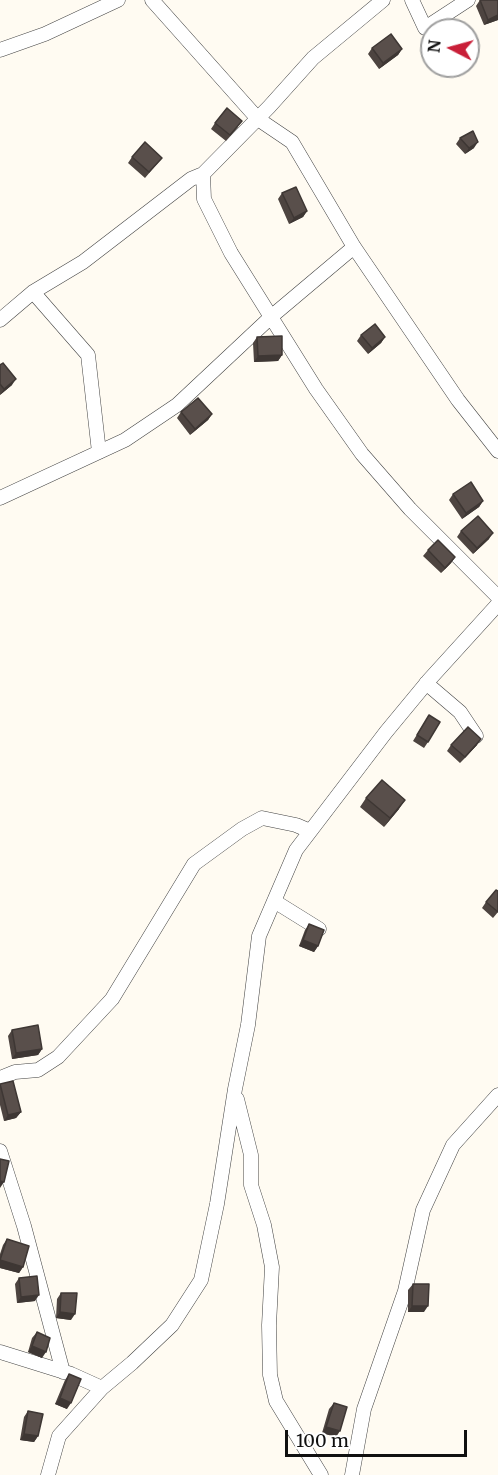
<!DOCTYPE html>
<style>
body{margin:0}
#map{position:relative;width:498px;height:1475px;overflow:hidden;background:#fffbf2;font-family:Merriweather,serif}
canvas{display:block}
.north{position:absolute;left:420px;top:18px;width:60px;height:60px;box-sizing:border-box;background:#fff;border:2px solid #9f9f9f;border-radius:50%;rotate:276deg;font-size:16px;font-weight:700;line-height:24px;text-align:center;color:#101010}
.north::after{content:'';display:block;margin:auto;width:21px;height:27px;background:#c91f38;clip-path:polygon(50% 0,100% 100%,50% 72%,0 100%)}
.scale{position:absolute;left:285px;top:1430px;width:182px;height:27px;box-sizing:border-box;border:3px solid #101010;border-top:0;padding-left:8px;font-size:18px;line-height:21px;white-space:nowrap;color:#101010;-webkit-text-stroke:4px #fff;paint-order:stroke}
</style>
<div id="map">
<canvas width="498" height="1475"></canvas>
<div class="north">N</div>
<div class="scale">100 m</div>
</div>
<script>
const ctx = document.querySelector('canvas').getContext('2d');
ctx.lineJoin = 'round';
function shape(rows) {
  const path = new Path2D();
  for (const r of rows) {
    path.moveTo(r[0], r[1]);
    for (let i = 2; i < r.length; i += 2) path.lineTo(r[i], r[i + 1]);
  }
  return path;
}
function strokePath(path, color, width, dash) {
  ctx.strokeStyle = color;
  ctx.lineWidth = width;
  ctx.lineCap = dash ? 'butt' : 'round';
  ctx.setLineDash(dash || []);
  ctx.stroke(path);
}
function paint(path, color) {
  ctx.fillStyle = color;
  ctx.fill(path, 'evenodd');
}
const minor = shape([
 [152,0,258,119,292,142,354,247,458,400,498,451],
 [383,0,313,58,269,107,203,174,204,199,231,253,316,389,362,454,410,509,498,597],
 [412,0,425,28,468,0],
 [0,50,45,34,118,0],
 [33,292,88,355,99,452],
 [0,320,33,292,83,262,191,179,203,174],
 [0,498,125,440,177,405,272,316,354,247],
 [426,683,460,712,476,736],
 [274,901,319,929],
 [0,1078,15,1072,38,1070,58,1057,112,999,194,864,242,829,262,818,296,825,310,831],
 [237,1099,251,1155,251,1185,264,1225,272,1267,269,1325,270,1375,276,1401,321,1475],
 [0,1151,24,1226,63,1372],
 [0,1352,71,1374,102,1388],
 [48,1475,59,1436,102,1388,132,1363,172,1325,201,1280,217,1204,235,1089,248,1025,259,936,296,850,386,732,429,680,498,604],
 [352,1475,364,1409,405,1291,423,1210,453,1145,498,1095]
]);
const wall = shape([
 [480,0,498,0,498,20,484,25,476,6],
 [372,48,402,49,398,55,379,69,368,54],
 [215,123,238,127,226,141,211,129],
 [460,138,474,148,465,154,456,144],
 [132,157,162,158,145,178,128,163],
 [282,193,307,211,303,217,289,224,278,199],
 [361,335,385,337,381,343,368,354,357,341],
 [257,337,282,355,278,361,254,362,253,343],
 [0,365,12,385,0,395],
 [181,412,212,414,208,420,190,435,177,418],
 [453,494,483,501,479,507,462,519,449,500],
 [461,531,489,539,473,554,457,537],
 [428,550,455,557,451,563,441,573,423,556],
 [429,715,428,742,424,748,413,741],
 [451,745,477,745,460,763,447,751],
 [366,798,399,809,384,827,360,807],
 [498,891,498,912,493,918,482,908,486,902],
 [309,924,318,946,314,952,299,946,305,930],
 [12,1030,42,1049,38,1055,12,1059,8,1036],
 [0,1084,21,1112,16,1118,4,1121,0,1105],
 [7,1239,23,1267,19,1273,0,1268,0,1254,3,1245],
 [19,1278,35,1301,17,1303,15,1284],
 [413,1284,424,1312,408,1312,408,1290],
 [61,1293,71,1320,56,1318,57,1299],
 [37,1332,42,1358,28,1352,32,1338],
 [69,1374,67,1409,55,1404,65,1380],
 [334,1403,336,1437,322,1433,329,1409],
 [28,1411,38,1436,34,1442,20,1440,24,1417]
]);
const shadedWall = shape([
 [498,15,498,20,484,25,488,20],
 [402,49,398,55,379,69,383,63],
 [478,142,474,148,465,154,469,148],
 [307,211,303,217,289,224,294,218],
 [385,337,381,343,368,354,372,348],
 [282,355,278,361,254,362,258,356],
 [16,379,12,385,0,395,4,389],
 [212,414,208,420,190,435,195,429],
 [483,501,479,507,462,519,466,513],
 [493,533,489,539,473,554,477,548],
 [455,557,451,563,441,573,445,568],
 [481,739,477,745,460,763,465,757],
 [405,800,399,809,384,827,390,818],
 [303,940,318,946,314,952,299,946],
 [42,1049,38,1055,12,1059,16,1053],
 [21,1112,16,1118,4,1121,8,1115],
 [0,1181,4,1182,0,1188],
 [0,1260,23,1267,19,1273,0,1268],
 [39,1295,35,1301,17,1303,21,1297],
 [412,1306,428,1306,424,1312,408,1312],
 [60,1312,75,1314,71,1320,56,1318],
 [32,1346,46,1352,42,1358,28,1352],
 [60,1398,71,1403,67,1409,55,1404],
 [326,1427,340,1431,336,1437,322,1433],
 [24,1434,38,1436,34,1442,20,1440]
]);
const building = shape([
 [480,0,498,0,498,15,488,20,480,0],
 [391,34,402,49,383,63,372,48,391,34],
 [227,108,242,121,230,135,215,123,227,108],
 [473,131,478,142,469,148,460,138,473,131],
 [145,142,162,158,149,172,132,157,145,142],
 [296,187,307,211,294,218,282,193,296,187],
 [375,324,385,337,372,348,361,335,375,324],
 [282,336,282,355,258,356,257,337,282,336],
 [3,363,16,379,4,389,0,384,0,365,3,363],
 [198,398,212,414,195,429,181,412,198,398],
 [471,482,483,501,466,513,453,494,471,482],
 [478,516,493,533,477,548,461,531,478,516],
 [438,540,455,557,445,568,428,550,438,540],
 [429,715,440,722,428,742,417,735,429,715],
 [468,727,481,739,465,757,451,745,468,727],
 [382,780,405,800,390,818,366,798,382,780],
 [496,890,498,891,498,912,486,902,496,890],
 [309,924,324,930,318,946,303,940,309,924],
 [38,1025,42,1049,16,1053,12,1030,38,1025],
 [13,1081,21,1112,8,1115,0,1084,13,1081],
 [0,1159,9,1161,4,1182,0,1181,0,1159],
 [7,1239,29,1246,23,1267,0,1260,7,1239],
 [37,1276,39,1295,21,1297,19,1278,37,1276],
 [413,1284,429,1284,428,1306,412,1306,413,1284],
 [61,1293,77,1293,75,1314,60,1312,61,1293],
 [37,1332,50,1338,46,1352,32,1346,37,1332],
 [69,1374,81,1379,71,1403,60,1398,69,1374],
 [334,1403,347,1407,340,1431,326,1427,334,1403],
 [28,1411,43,1414,38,1436,24,1434,28,1411]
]);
strokePath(minor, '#434343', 15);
strokePath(minor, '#fff', 14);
paint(wall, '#4d4440');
paint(shadedWall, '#3e3734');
paint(building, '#594f4b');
strokePath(building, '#3e3734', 1.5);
</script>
